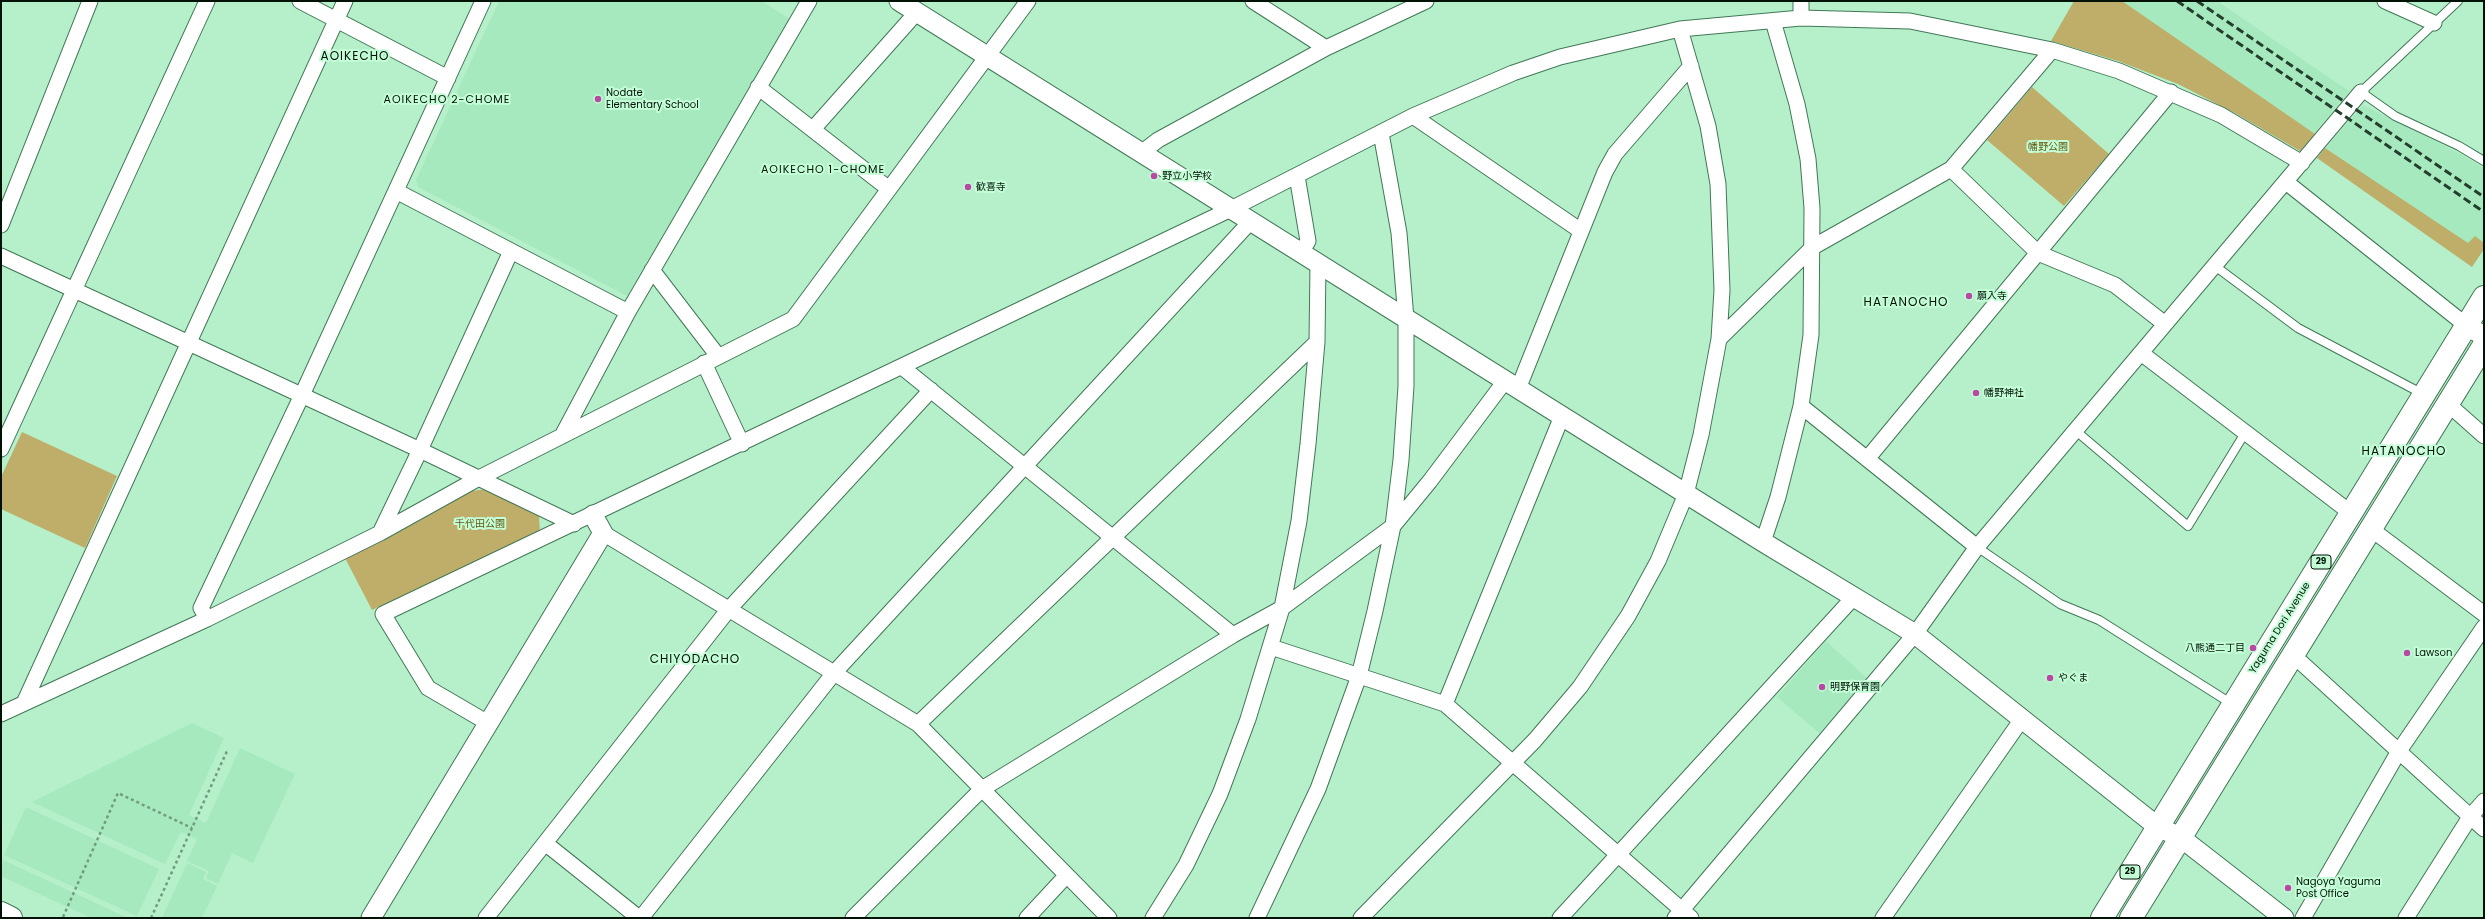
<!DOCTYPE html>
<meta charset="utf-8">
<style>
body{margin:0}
#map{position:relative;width:2485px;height:919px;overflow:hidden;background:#b6f0ca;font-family:Poppins,sans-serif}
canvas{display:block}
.frame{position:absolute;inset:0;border:2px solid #001106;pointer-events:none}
</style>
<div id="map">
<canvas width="2485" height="919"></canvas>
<div class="frame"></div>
</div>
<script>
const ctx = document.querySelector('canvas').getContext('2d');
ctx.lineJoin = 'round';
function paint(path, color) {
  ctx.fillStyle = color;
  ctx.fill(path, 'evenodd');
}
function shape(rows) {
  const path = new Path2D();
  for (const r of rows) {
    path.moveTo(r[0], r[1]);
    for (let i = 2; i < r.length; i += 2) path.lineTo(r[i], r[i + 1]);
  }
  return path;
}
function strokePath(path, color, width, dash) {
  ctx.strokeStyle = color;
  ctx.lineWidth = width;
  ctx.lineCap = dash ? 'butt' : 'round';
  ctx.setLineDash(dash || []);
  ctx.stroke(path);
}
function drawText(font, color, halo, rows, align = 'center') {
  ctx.font = font + ' Poppins,"Noto Sans JP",sans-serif';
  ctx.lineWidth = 4;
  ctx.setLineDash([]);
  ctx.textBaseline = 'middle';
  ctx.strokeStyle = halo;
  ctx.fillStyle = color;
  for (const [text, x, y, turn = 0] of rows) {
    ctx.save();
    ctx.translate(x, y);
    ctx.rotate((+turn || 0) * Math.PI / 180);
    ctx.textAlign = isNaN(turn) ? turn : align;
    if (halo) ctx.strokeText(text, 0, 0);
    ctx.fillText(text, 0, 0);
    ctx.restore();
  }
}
const built = shape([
 [499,1,761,1,790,19,627,296,418,187,416,180],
 [2074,1,2217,1,2349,91,2300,151,2235,113,2178,84,2118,61,2051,41],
 [2363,105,2455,151,2484,168,2484,249,2472,267,2317,158],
 [1826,641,1867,678,1819,733,1777,697],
 [192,723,224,738,189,815,206,823,240,748,295,774,253,863,232,853,218,884,206,878,209,871,187,861,197,839,181,832,165,864,32,802],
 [26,807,159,869,137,916,4,855],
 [3,860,128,918,91,918,1,876],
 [187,863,206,872,203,879,217,886,202,918,162,918]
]);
const green = shape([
 [2074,1,2122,1,2315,134,2300,151,2235,113,2178,84,2118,61,2051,41],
 [2032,87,2109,154,2064,206,1987,140],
 [2325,148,2468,243,2475,236,2484,243,2484,249,2472,267,2317,158],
 [22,432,117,476,85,548,1,509,1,477],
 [486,489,539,516,540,533,372,610,345,558,472,491]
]);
const path = shape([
 [63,917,118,793,192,828],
 [151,918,227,751]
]);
const service = shape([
 [2458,1,2361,92,2395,116,2459,146,2484,161],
 [2215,266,2298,328,2423,394],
 [2076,431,2188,526,2245,433],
 [1977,547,2060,604,2099,620,2232,704]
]);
const minor = shape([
 [300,1,448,78],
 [1253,1,1326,48],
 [2385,1,2434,23],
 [1801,18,1801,1],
 [758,87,889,189],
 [1413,116,1581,231],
 [813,129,917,12],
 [1141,153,1158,140,1326,48,1426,1],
 [1951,169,2038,253,2115,285,2165,324],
 [1297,176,1308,241,1301,253],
 [2286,182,2467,326],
 [396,191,628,312],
 [1,225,90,1],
 [1,256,420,450,574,524],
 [652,270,718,356],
 [1719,339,1813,247,1951,169,2052,50],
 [2141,353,2351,513],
 [704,363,742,444],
 [902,367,1233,635],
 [1518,389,1605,172,1615,154,1691,66],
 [2448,404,2484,436],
 [1801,406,1977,547],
 [562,436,628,312,809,1],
 [1,449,207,1],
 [1867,459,2171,92],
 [2371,529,2484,614],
 [380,533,420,450,511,251],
 [603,533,918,724,1109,918],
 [1763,542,1778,497,1801,406,1811,335,1812,208,1808,159,1797,104,1773,21],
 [207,619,201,608,302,395,483,1],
 [1271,647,1445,704,1691,918],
 [2294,656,2484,829],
 [24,703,345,1],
 [1445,704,1562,416],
 [1,714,207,619,380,533,479,478,793,319,1028,1],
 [488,723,428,688,383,614,1231,209,1413,116,1513,73,1560,57,1680,29,1801,18,1910,21,2052,50,2119,71,2221,115,2302,163],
 [918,724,1317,342],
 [545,843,639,918],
 [486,918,729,609,931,390],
 [641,918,834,673,1251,221],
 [853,918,982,789,1233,635,1282,608,1393,526,1430,481,1505,381],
 [1027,918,1066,876],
 [1153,918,1186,865,1220,794,1248,719,1282,608,1299,521,1308,444,1317,342,1318,263],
 [1257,918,1318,789,1359,676,1375,611,1393,526,1401,460,1406,386,1406,319,1399,233,1381,133],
 [1361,918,1535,740,1580,687,1628,616,1658,561,1686,494,1701,435,1719,339,1722,290,1718,184,1708,126,1680,29],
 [1560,918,1853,598],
 [1675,918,1915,634,1977,547,2361,92],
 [1883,918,2022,719],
 [2303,918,2399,751,2484,627],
 [2406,918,2470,817,2484,801]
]);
const tertiary = shape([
 [899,1,1763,542,1915,634,2158,827,2180,837,2284,918],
 [2467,326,2484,336],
 [371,918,603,533,593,515]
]);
const primary = shape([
 [1,913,11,918],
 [2102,918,2484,297],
 [2131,918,2484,345]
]);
const rail = shape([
 [2177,1,2484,212],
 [2197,1,2484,197]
]);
const markers = [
 [598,99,4,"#b948a4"],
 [1154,176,4,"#b948a4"],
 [968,187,4,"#b948a4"],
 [1969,296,4,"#b948a4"],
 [1976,393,4,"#b948a4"],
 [2253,648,4,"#b948a4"],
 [2407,653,4,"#b948a4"],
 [2050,678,4,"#b948a4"],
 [1822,687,4,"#b948a4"],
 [2288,888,4,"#b948a4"]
];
const shields = [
 [2321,562,20],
 [2130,872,20]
];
const shieldNames = [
 ["29",2321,562],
 ["29",2130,872]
];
const poiNames = [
 ["Nodate",606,93],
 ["Elementary School",606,105],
 ["野立小学校",1162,176],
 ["歓喜寺",976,187],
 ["願入寺",1977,296],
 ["幡野神社",1984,393],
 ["八熊通二丁目",2245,648,"right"],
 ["Lawson",2415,653],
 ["やぐま",2058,678],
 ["明野保育園",1830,687],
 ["Nagoya Yaguma",2296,882],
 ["Post Office",2296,894]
];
const parkNames = [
 ["幡野公園",2048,147],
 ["千代田公園",480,524]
];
const streetNames = [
 ["Yaguma Dori Avenue",2280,628,-58]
];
const neighbourhoodNames = [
 ["AOIKECHO 2-CHOME",447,100],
 ["AOIKECHO 1-CHOME",823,170]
];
const quarterNames = [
 ["AOIKECHO",355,57],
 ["HATANOCHO",1906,303],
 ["HATANOCHO",2404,452],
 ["CHIYODACHO",695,660]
];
paint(built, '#a6e9be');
paint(green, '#bfae69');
strokePath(service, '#417856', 10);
strokePath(minor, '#417856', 17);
strokePath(tertiary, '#417856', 21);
strokePath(primary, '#417856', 24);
strokePath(path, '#719c80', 2.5, [3, 3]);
strokePath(service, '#fff', 8);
strokePath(minor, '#fff', 15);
strokePath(tertiary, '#fff', 19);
strokePath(primary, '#fff', 22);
strokePath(rail, '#243d2d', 3, [8, 4]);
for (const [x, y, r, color] of markers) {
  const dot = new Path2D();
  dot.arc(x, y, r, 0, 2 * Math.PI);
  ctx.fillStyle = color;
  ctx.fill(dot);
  strokePath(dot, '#c3fed7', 1.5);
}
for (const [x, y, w] of shields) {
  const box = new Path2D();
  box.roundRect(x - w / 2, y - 7, w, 14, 3);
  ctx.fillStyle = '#c3fed7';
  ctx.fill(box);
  strokePath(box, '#001106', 1);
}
drawText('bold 9px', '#001106', null, shieldNames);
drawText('10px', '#001106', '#c3fed7', poiNames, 'left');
drawText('10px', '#665712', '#c3fed7', parkNames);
drawText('10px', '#001106', '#c3fed7', streetNames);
ctx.letterSpacing = '1px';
drawText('11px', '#001106', '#c3fed7', neighbourhoodNames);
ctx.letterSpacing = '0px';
ctx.letterSpacing = '1px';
drawText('12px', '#001106', '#c3fed7', quarterNames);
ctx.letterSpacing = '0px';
</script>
